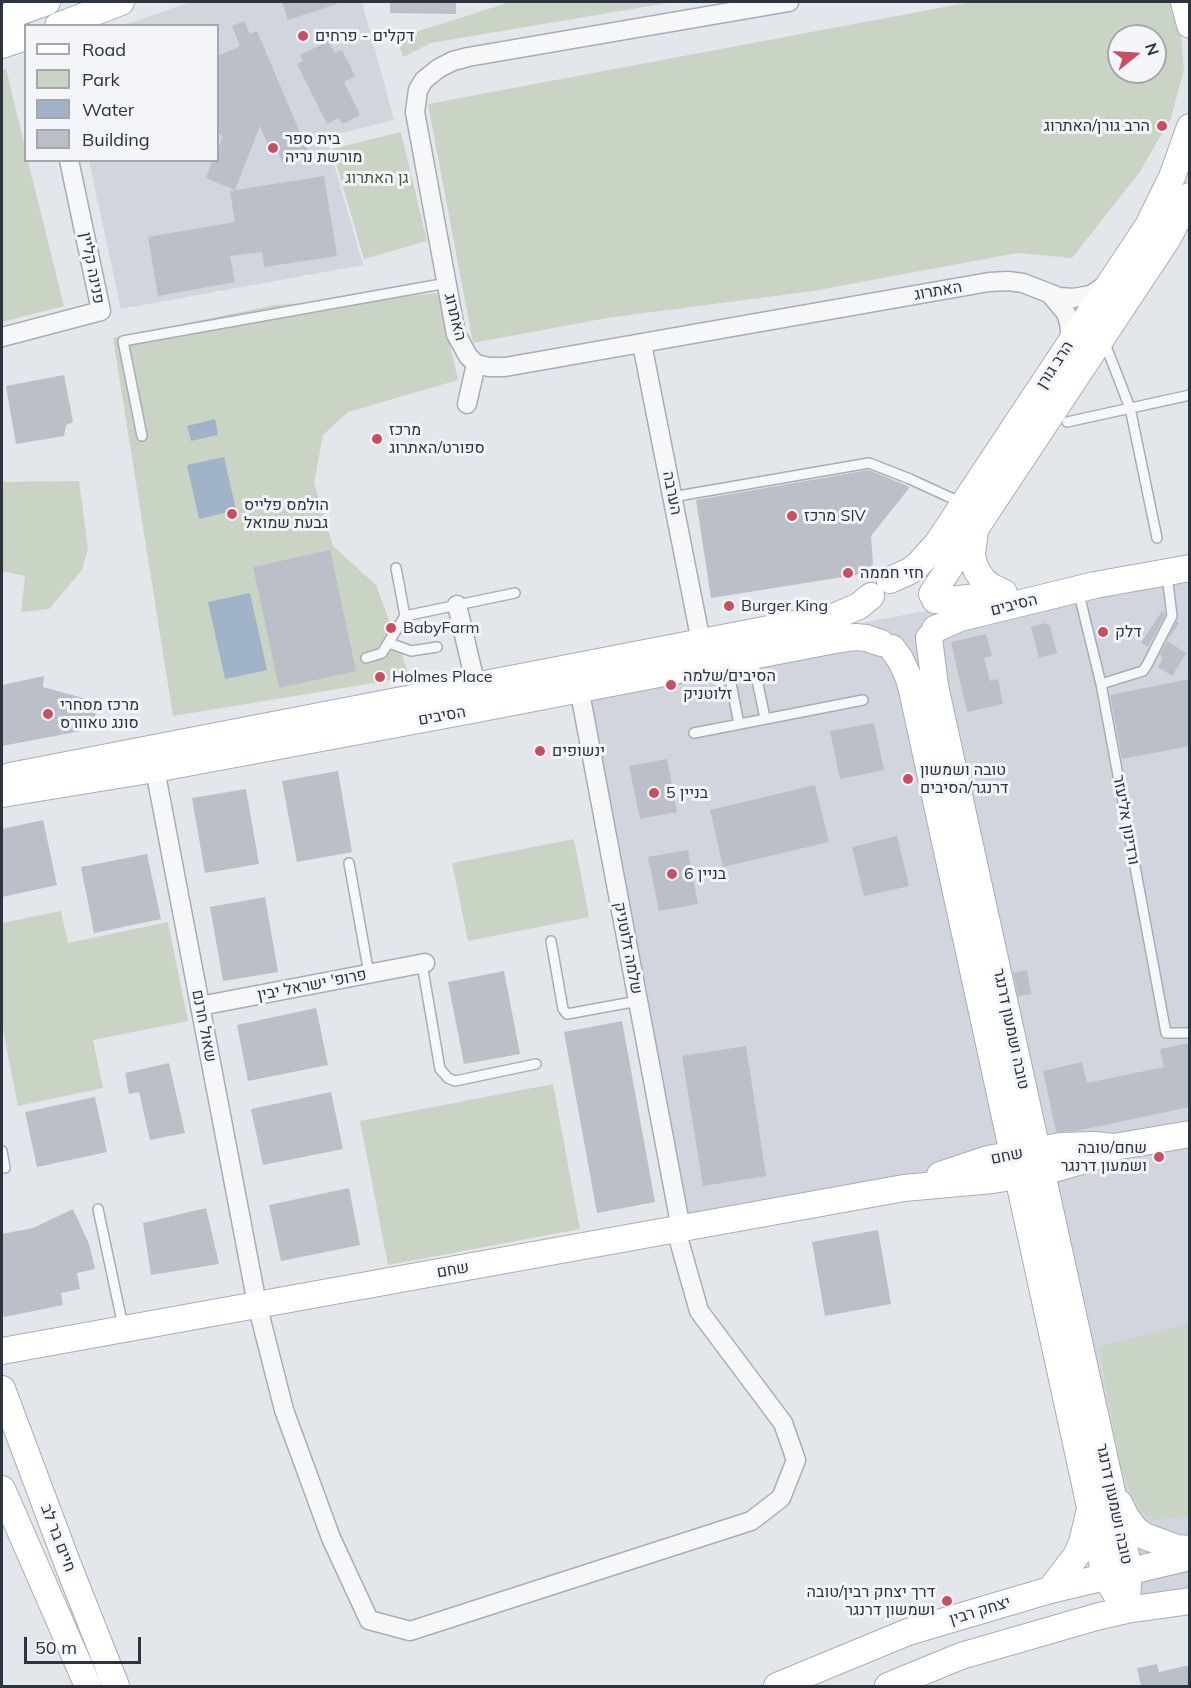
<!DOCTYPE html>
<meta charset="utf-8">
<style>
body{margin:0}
#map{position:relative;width:1191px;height:1688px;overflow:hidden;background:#e3e6eb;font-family:Mulish,sans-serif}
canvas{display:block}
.frame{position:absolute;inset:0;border:3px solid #2c3442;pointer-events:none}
.legend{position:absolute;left:24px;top:24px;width:195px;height:138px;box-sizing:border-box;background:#f3f5f8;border:2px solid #a3a8af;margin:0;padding:8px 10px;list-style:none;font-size:18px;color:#2c3442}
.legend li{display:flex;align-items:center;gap:12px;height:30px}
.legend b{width:30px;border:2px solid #a3a8af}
.north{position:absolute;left:1107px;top:24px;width:60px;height:60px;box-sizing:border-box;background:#f3f5f8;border:2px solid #a3a8af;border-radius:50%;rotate:72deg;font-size:16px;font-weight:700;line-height:24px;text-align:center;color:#2c3442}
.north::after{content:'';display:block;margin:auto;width:21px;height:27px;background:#c94f60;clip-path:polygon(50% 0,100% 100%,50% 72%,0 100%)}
.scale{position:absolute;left:24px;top:1637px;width:117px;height:27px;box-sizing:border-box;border:3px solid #2c3442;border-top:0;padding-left:8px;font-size:18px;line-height:21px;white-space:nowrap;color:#2c3442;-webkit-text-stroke:4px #f3f5f8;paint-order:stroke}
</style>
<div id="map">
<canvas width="1191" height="1688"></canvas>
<div class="frame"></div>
<ul class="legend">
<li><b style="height:8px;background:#fff"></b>Road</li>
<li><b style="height:16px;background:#c9d4c5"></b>Park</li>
<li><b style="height:16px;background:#a0b3c9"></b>Water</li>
<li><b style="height:16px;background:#bbbfc7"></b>Building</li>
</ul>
<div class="north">N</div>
<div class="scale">50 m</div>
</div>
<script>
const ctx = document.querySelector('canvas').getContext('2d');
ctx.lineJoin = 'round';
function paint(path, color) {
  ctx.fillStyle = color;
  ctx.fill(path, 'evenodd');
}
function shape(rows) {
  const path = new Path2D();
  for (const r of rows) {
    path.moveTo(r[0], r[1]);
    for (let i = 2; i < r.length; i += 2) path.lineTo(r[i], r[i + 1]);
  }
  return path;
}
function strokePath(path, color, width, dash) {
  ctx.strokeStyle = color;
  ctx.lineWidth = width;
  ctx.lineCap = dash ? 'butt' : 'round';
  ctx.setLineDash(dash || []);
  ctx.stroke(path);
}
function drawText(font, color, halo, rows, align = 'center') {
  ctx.font = font + ' Mulish,Heebo,sans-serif';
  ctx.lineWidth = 6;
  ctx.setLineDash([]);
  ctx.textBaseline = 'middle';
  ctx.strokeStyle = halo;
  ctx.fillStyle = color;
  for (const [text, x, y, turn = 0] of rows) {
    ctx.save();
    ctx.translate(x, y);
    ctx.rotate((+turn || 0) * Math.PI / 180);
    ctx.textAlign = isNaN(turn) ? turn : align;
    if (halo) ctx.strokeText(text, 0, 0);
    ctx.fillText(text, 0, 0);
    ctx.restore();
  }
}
const built = shape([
 [191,2,362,2,394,120,326,137,363,265,121,309,89,161,218,160,218,26,124,25],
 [1189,560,1189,1590,1110,1602,1017,1169,681,1229,577,678]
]);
const green = shape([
 [510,2,673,2,431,43,403,57,397,38],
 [971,2,1178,2,1184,70,1171,118,1139,173,1072,258,1017,253,813,291,607,318,473,343,428,104],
 [1119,36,1155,36,1155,72,1119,72],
 [6,68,25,148,26,160,28,161,64,306,2,322,2,70],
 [401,132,427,241,364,259,332,149],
 [438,293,458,380,348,412,323,435,314,483,333,546,376,585,410,677,173,716,113,338,275,305,389,297,405,294,405,296],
 [79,481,88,549,82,570,49,609,21,612,25,576,2,571,2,482],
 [574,839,589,917,468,941,452,863],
 [61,911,68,943,168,922,188,1021,93,1040,103,1088,18,1106,2,1025,2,923],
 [553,1084,580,1229,388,1265,360,1121],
 [1189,1324,1189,1516,1156,1520,1141,1513,1130,1492,1120,1464,1099,1347]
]);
const water = shape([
 [215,419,218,435,191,441,187,426],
 [224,457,236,510,199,519,187,465],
 [250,593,267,670,225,679,208,602]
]);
const building = shape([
 [282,2,337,2,337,4,288,20],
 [390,2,456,2,456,14,390,13],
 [244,21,250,34,257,31,310,156,284,166,277,149,271,152,260,126,235,190,206,178,213,160,218,160,218,149,223,136,218,132,218,56,240,46,232,26],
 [329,41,335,53,342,50,355,76,344,82,360,115,342,124,339,118,327,124,297,64,303,61,300,55],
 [324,176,337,256,264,267,262,252,230,256,235,282,158,296,148,237,235,222,230,191],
 [64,375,73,422,66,425,64,436,16,444,6,386],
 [869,470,910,487,871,536,873,564,862,574,711,598,696,500],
 [330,550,356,671,279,688,253,567],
 [1162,611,1165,615,1148,647,1141,643],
 [1177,621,1179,623,1167,641,1186,653,1172,676,1158,667,1163,658,1160,655],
 [1045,623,1050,626,1057,653,1039,658,1031,627],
 [986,634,992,656,984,658,990,681,998,679,1003,704,967,712,951,642],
 [44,676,43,687,94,701,97,728,2,746,2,685],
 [1190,679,1190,746,1122,759,1110,695],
 [874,723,884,770,840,779,830,731],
 [667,759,677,812,640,819,629,766],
 [338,771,352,852,297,862,282,781],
 [815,785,829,842,723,867,710,810],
 [246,789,259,864,205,873,192,798],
 [43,820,57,885,2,897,2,829],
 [897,836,909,886,864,896,852,847],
 [688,850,698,904,659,911,648,857],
 [147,854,161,919,94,933,81,867],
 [265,897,278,972,223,981,210,907],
 [1027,970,1031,994,1018,996,1013,973],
 [504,971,520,1054,464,1064,448,982],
 [316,1008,328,1065,248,1081,237,1025],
 [622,1021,655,1202,597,1213,564,1032],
 [1190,1043,1190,1107,1076,1131,1056,1132,1043,1071,1082,1062,1087,1083,1164,1067,1160,1049],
 [746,1046,766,1176,703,1186,682,1056],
 [169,1063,185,1133,150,1140,139,1092,129,1094,125,1073],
 [331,1092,343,1149,263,1165,251,1109],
 [95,1097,107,1152,37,1167,25,1112],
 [349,1188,360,1245,281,1261,269,1205],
 [206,1208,219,1264,151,1275,143,1223],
 [73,1209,89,1244,95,1269,77,1273,80,1289,61,1293,63,1305,4,1317,2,1306,2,1234,33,1228],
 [878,1230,891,1304,825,1316,812,1242],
 [1157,1664,1159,1672,1190,1665,1190,1686,1141,1686,1137,1668]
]);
const lane = shape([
 [1104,341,1130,408,1157,538],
 [1067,422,1190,395],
 [142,436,123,341,447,283],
 [672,497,869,463,910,479,962,503],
 [1078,590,1101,684,1166,1033,1190,1033],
 [405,616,515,593],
 [389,643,411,651,437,647],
 [752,656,765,718],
 [366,658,382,653,405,616,396,568],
 [727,663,739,724],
 [1101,684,1143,671,1147,665,1172,616,1167,575],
 [694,733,863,700],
 [349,863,369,974],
 [551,941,563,1009,567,1014,638,1001],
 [422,964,440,1069,448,1078,455,1081,536,1064],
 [2,1151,5,1168],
 [98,1209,123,1326]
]);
const street = shape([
 [789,2,468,57,453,61,439,68,424,80,418,90,415,112,456,334,468,356,476,364,489,367,505,367,989,282,1008,281,1023,283,1059,297,1073,298,1091,295,1107,284],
 [1049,293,1066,313,1069,323,1071,342],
 [2,337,101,311,69,160],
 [642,344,701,642],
 [467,404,476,364],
 [457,605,476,686],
 [577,677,681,1229],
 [153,759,257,1304,284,1410,331,1538,369,1620,410,1631,751,1521,781,1498,796,1460,783,1423,699,1311,676,1230],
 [200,1006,425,963]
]);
const secondary = shape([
 [1184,2,1190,25],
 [2,18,47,2],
 [58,26,121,2],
 [2,45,26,37],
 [975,531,972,553,973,561,977,571,983,580,990,586,1004,593],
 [890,580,910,571,918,565,937,544,1071,342,1148,226,1172,177,1190,127],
 [932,594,1168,238,1190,196],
 [935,600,959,599,1002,594],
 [935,629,960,618,1095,585,1190,568],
 [929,638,935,686,1125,1551,1129,1571,1126,1610],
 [892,648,900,659,908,676,912,690,1105,1576,1126,1610],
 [10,776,836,616,859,606,871,596],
 [2,794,155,769,472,710,840,639,855,637,866,638,881,643],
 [940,1175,988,1159,1061,1146,1095,1145,1114,1147,1190,1134],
 [2,1351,904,1188,993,1180,1042,1172,1089,1159,1114,1147],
 [2,1389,68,1565,116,1686],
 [2,1489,88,1686],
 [1119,1503,1126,1517,1135,1529,1144,1536,1177,1548,1190,1549],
 [1050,1590,1076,1556,1082,1543,1089,1513],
 [777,1686,908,1632,1050,1590,1190,1557],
 [888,1686,961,1656,1096,1617,1126,1610,1190,1601]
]);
const markers = [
 [303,36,6,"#c94f60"],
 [1162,126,6,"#c94f60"],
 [273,148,6,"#c94f60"],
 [377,439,6,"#c94f60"],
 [232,514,6,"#c94f60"],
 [792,516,6,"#c94f60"],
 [848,573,6,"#c94f60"],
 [729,606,6,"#c94f60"],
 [391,628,6,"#c94f60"],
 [1103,632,6,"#c94f60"],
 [380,677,6,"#c94f60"],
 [671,685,6,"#c94f60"],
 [48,714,6,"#c94f60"],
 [540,751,6,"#c94f60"],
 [908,779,6,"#c94f60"],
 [654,793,6,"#c94f60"],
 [672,874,6,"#c94f60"],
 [1159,1157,6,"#c94f60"],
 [947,1601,6,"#c94f60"]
];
const poiNames = [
 ["דקלים - פרחים",315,36],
 ["הרב גורן/האתרוג",1150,126,"right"],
 ["בית ספר",285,139],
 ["מורשת נריה",285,157],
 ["מרכז",389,430],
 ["ספורט/האתרוג",389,448],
 ["הולמס פלייס",244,505],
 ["גבעת שמואל",244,523],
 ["מרכז SIV",804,516],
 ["חזי חממה",860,573],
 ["Burger King",741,606],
 ["BabyFarm",403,628],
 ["דלק",1115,632],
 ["הסיבים/שלמה",683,676],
 ["זלוטניק",683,694],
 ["Holmes Place",392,677],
 ["מרכז מסחרי",60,705],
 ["סונג טאוורס",60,723],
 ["ינשופים",552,751],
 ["טובה ושמשון",920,770],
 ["דרנגר/הסיבים",920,788],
 ["בניין 5",666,793],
 ["בניין 6",684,874],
 ["שחם/טובה",1147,1148,"right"],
 ["ושמעון דרנגר",1147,1166,"right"],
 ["דרך יצחק רבין/טובה",935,1592,"right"],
 ["ושמשון דרנגר",935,1610,"right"]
];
const parkNames = [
 ["גן האתרוג",377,178]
];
const streetNames = [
 ["פנינה קליין",92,268,79],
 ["האתרוג",938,291,-10],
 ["האתרוג",455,317,76],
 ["הרב גורן",1055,365,-57],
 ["הערבה",672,493,79],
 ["הסיבים",1014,605,-14],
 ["הסיבים",442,716,-10],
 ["ורדינון אליעזר",1126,820,80],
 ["שלמה זלוטניק",628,948,79],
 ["פרופ' ישראל יבין",312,985,-11],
 ["שאול חרנם",204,1026,79],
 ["טובה ושמעון דרנגר",1011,1029,78],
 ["שחם",1007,1156,-12],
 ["שחם",453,1270,-10],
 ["טובה ושמעון דרנגר",1114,1504,78],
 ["חיים בר לב",58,1538,69],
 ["יצחק רבין",980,1611,-17]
];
paint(built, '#d1d5dd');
paint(green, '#c9d4c5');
paint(water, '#a0b3c9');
paint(building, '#bbbfc7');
strokePath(lane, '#a8adb5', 12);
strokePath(street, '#a8adb5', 21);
strokePath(secondary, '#a8adb5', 28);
strokePath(lane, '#f6f7f9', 9);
strokePath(street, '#f6f7f9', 18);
strokePath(secondary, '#fff', 26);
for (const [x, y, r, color] of markers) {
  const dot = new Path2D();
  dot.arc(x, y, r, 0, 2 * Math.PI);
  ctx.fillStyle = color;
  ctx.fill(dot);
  strokePath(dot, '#f3f5f8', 2);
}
drawText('16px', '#2c3442', '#f3f5f8', poiNames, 'left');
drawText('16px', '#405e39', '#f3f5f8', parkNames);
drawText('16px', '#2c3442', '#f3f5f8', streetNames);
</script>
